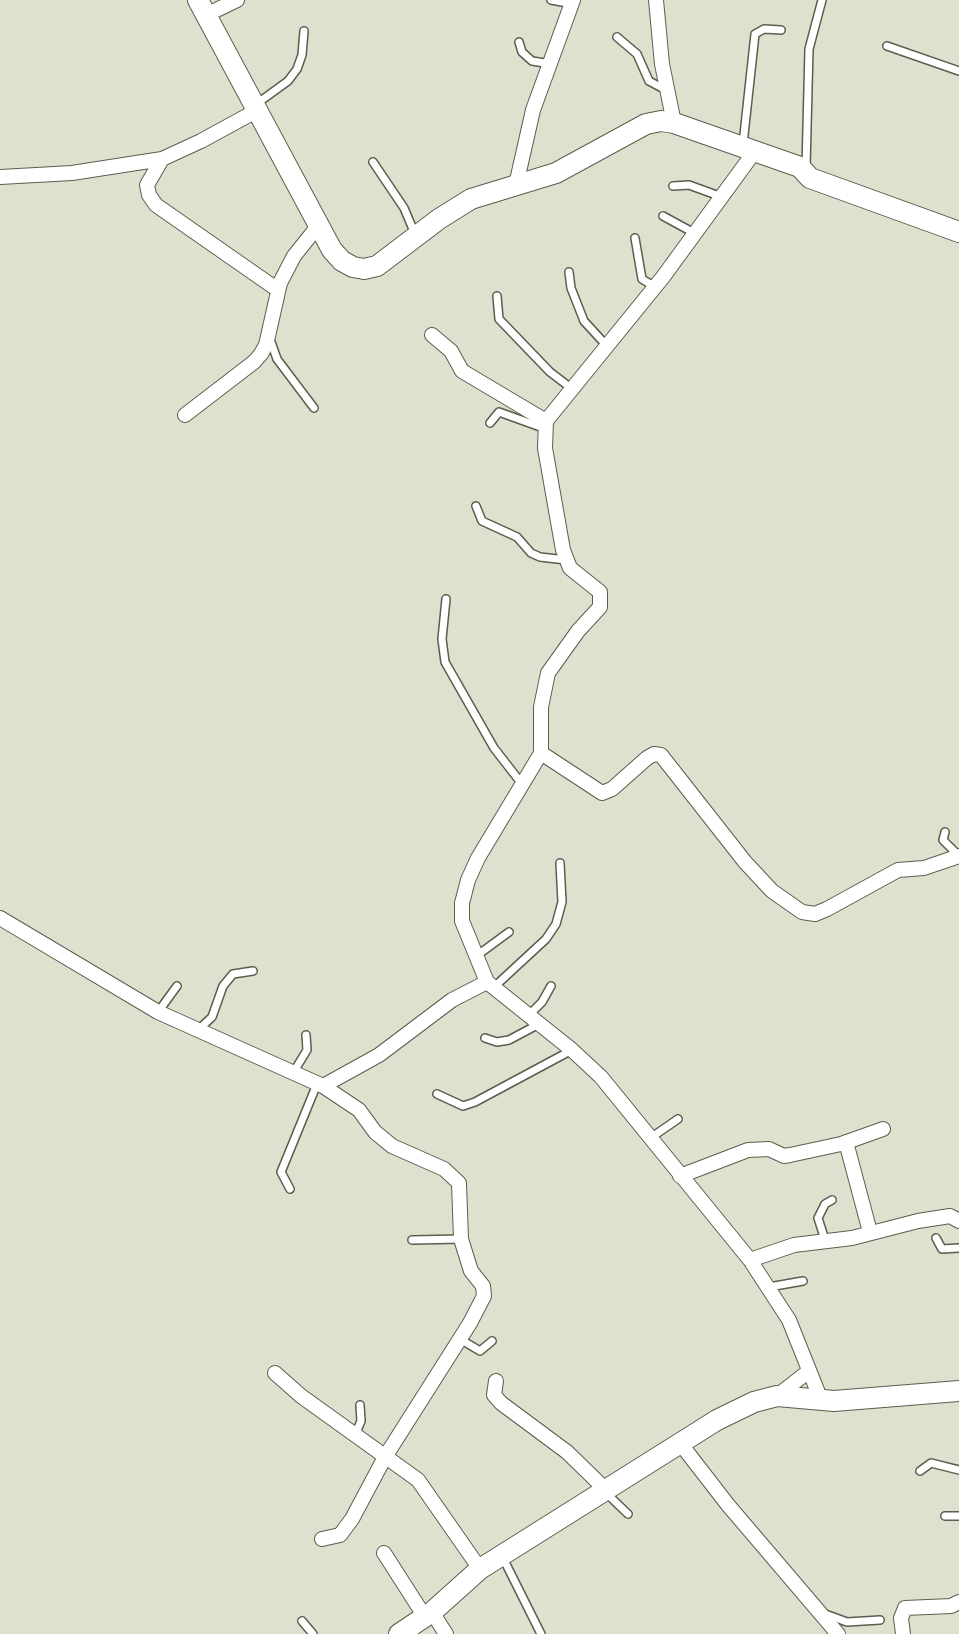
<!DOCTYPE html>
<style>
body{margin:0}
canvas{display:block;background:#dde1ce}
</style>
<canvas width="959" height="1634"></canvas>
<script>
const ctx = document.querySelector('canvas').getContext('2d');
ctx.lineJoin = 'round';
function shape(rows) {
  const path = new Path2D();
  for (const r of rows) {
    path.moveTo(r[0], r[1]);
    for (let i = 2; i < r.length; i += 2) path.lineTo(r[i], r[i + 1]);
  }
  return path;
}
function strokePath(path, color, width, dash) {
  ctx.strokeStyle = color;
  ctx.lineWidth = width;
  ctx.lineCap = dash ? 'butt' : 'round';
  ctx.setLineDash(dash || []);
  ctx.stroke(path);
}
const lane = shape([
 [551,0,573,4],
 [617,37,637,54,649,81,666,90],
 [519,42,522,52,532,61,551,64],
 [887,46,959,71],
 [255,105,288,81,297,69,302,55,304,31],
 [743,144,755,34,764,29,781,30],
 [373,162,404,208,415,234],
 [806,167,809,49,822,0],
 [673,186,689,185,722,197],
 [663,216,696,234],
 [635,238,642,279,655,287],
 [569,272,571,288,584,321,606,345],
 [497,296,499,319,550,372,571,388],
 [271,342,277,359,314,408],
 [490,423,499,412,546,429],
 [476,506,482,521,517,537,531,553,540,557,566,560],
 [446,599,442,639,445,662,494,748,522,784],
 [945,832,943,840,959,856],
 [475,957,509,932],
 [493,988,546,939,556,924,562,902,560,863],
 [158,1012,177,986],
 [528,1016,542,1002,551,986],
 [198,1030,212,1017,223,986,233,974,253,971],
 [485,1038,497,1042,509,1040,539,1024],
 [293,1073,307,1050,306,1035],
 [437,1094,463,1106,475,1102,572,1050],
 [649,1139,678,1119],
 [290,1189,281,1172,317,1084],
 [936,1238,942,1249,959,1248],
 [412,1240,461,1239],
 [825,1240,818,1218,825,1204,832,1200],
 [769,1287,803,1281],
 [460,1339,480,1351,492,1341],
 [355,1435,361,1421,360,1405],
 [920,1471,931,1463,959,1470],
 [605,1492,628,1514],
 [945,1516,959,1516],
 [503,1558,541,1634],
 [825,1614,847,1622,880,1620],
 [302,1621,313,1634]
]);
const street = shape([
 [656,0,662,64,674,123],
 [206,15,237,0],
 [755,151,663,277,546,421,545,448,563,550,570,568,600,592,600,607,578,631,548,673,541,707,541,753,478,858,468,880,462,903,462,921,487,982,572,1050,601,1077,750,1260,789,1320,821,1400],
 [162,159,147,185,149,195,156,205,278,290],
 [0,177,72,173,162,159,201,141,256,111],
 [516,185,533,110,573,0],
 [432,335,451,351,462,371,546,421],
 [185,415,254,362,261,354,266,345,280,283,294,256,318,226],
 [541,753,602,793,612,789,647,758,654,754,661,755,745,862,772,891,802,912,815,914,827,909,898,870,924,868,959,856],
 [0,918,158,1012,323,1086,359,1110,375,1132,392,1146,444,1169,459,1183,461,1239,471,1271,483,1286,484,1296,470,1323,385,1457,352,1519,340,1535,322,1539],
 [323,1086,379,1055,452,1000,487,982],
 [846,1142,870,1232],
 [680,1176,748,1150,769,1149,784,1156,790,1155,841,1144,883,1129],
 [750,1260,794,1245,852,1238,918,1221,950,1216,959,1221],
 [275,1373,301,1396,418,1480,480,1569],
 [496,1381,494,1395,501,1403,567,1452,605,1489],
 [777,1396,809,1371],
 [680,1443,728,1505,838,1634],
 [384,1553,425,1617],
 [432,1612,446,1634],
 [903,1634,901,1618,905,1608,951,1606,959,1602]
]);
const secondary = shape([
 [198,0,332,250,342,261,353,267,364,269,377,266,439,219,471,199,556,173,646,124,661,121,674,123,800,167,810,178,959,232],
 [399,1634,432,1612,480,1569,717,1420,754,1402,777,1396,834,1401,959,1391]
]);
strokePath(lane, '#5b5e4e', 10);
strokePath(street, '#5b5e4e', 16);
strokePath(secondary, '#5b5e4e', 22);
strokePath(lane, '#fff', 7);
strokePath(street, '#fff', 14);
strokePath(secondary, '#fff', 20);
</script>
